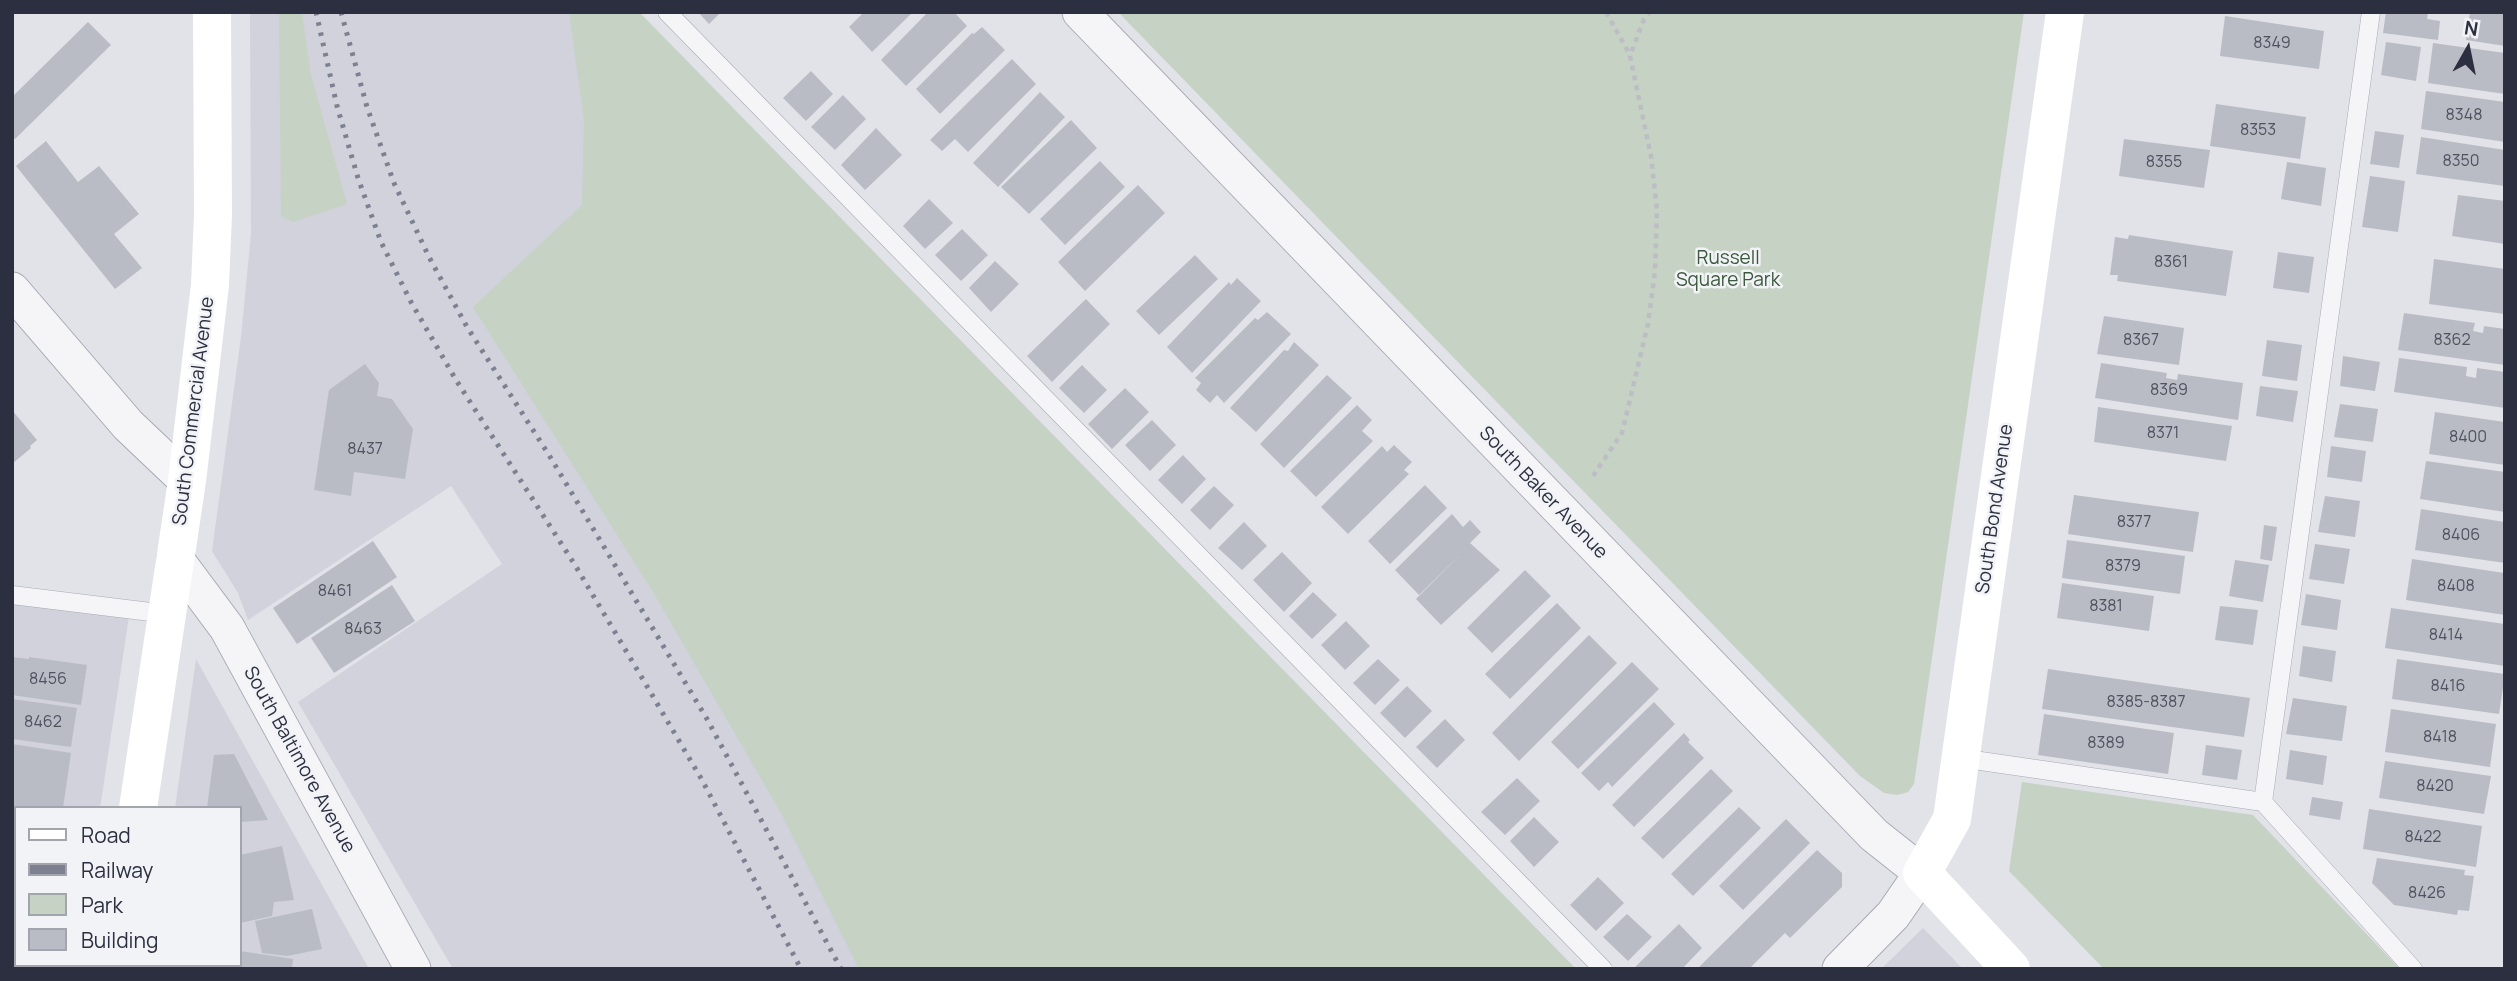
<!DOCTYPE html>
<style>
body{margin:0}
#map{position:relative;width:2517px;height:981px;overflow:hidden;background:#e2e3e9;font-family:Manrope,sans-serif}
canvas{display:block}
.frame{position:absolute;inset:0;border:14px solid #2c2f3f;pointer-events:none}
.legend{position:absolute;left:14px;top:806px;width:228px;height:161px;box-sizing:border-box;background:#f2f3f7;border:2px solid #a3a5ad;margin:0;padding:9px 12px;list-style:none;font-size:21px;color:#2c2f3f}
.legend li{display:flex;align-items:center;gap:14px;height:35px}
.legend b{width:35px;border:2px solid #a3a5ad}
.north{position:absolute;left:2433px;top:14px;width:70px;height:70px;-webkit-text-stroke:5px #f2f3f7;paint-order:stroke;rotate:9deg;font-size:19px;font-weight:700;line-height:28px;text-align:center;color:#2c2f3f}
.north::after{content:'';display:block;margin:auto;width:24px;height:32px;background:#2c2f3f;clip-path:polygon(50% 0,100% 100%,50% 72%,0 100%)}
</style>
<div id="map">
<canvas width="2517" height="981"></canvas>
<div class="frame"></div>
<ul class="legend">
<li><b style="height:9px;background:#fff"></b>Road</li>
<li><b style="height:9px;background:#7d8091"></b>Railway</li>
<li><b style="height:19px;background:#c5d2c4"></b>Park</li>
<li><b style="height:19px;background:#babcc5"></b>Building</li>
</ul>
<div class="north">N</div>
</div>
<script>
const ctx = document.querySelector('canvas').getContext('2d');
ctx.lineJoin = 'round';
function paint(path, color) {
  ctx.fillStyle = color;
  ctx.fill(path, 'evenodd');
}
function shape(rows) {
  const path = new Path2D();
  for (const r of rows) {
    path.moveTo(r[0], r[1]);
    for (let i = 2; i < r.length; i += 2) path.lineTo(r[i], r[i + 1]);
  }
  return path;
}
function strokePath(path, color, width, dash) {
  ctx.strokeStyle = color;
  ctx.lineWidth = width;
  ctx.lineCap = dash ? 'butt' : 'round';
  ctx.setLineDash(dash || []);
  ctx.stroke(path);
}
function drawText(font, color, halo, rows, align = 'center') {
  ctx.font = font + ' Manrope,sans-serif';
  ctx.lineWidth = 5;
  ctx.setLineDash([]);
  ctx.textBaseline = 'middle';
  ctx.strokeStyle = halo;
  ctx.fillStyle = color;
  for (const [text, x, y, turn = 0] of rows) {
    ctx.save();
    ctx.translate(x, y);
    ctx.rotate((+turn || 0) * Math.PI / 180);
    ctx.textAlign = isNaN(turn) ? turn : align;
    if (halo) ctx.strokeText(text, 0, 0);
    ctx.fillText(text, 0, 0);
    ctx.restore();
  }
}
const built = shape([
 [250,12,639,12,1576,969,453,969,298,702,502,564,451,486,248,620,238,593,212,551,241,337,251,234],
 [12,595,130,610,100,808,16,808,16,965,77,965,76,969,12,969],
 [196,659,369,969,151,969,151,965,240,965,240,808,175,808],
 [1923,928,1963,969,1881,969]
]);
const green = shape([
 [279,12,302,12,311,75,347,204,293,222,281,216],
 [569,12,639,12,1576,969,859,969,782,815,653,592,473,307,582,205,584,121],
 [1118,12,2024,12,1914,784,1908,792,1897,795,1884,793,1860,776],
 [2022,782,2253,815,2400,969,2104,969,2009,871]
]);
const building = shape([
 [698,12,721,12,709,24],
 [864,12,913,12,872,52,849,27],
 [928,12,954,12,967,26,906,86,881,60],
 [2386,12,2428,12,2427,19,2440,21,2438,40,2383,33],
 [2470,12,2505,12,2505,46,2466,40],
 [2225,16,2324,31,2319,69,2220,56],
 [88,22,111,45,15,139,12,136,12,97],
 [982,27,1005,50,940,114,916,89,972,33,974,34],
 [2386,42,2421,47,2416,81,2381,75],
 [2433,43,2505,53,2505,94,2428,83],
 [1012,59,1036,84,968,152,955,139,942,151,930,140],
 [811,71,833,94,806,121,783,98],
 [2426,91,2505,102,2505,142,2421,129],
 [1040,92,1065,117,998,187,973,163],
 [843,95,866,119,835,150,811,127],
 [2216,104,2306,117,2300,159,2210,146],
 [1071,120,1097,148,1029,214,1001,187],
 [876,128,902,155,865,190,841,165],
 [2375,131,2404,135,2399,168,2370,164],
 [2421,137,2505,150,2505,186,2416,174],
 [2124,139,2210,150,2204,188,2119,176],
 [46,141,78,182,99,166,139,214,114,234,142,268,115,289,16,166],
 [1100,161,1125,187,1065,245,1040,219],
 [2287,162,2326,168,2321,206,2281,199],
 [2370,176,2405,181,2398,232,2362,227],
 [1138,185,1165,213,1085,291,1058,262],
 [2458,195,2505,201,2505,244,2452,236],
 [929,199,953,223,925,249,903,226],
 [962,229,988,255,961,281,935,255],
 [2129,235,2233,251,2226,296,2117,281,2118,275,2110,275,2115,237,2128,239],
 [2278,252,2314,257,2309,293,2273,288],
 [1195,255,1218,279,1159,335,1136,311],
 [2434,259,2505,269,2505,314,2429,304],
 [995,261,1019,284,991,312,969,288],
 [1237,278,1261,301,1192,373,1167,347,1229,282,1231,285],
 [1086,299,1110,324,1052,382,1027,356],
 [1267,312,1291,334,1224,403,1217,395,1210,403,1196,390,1201,383,1195,378,1255,318,1258,320],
 [2404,313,2475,323,2473,331,2483,333,2484,326,2505,329,2505,365,2398,350],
 [2104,316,2184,328,2179,365,2097,354],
 [2267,340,2302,345,2297,381,2262,376],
 [1294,342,1319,365,1256,432,1230,408,1284,350,1288,351],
 [2343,356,2380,362,2375,391,2340,386],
 [2399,358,2467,367,2466,376,2476,378,2477,368,2505,372,2505,408,2394,392],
 [2101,363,2167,373,2166,378,2177,380,2178,374,2243,383,2238,420,2095,398],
 [365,364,379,383,377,396,392,399,413,429,405,479,354,472,351,496,314,490,329,390],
 [1082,365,1107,390,1084,413,1059,388],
 [1327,375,1352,398,1284,468,1260,444],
 [2260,386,2298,391,2293,422,2256,416],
 [1125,388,1149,412,1112,449,1088,424],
 [2340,404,2378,409,2373,442,2334,437],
 [1357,405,1372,420,1362,431,1373,441,1316,497,1290,471],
 [2098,407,2232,426,2226,461,2094,442],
 [12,410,37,440,30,446,31,448,12,464],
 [2435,412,2505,422,2505,465,2429,454],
 [1152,420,1176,445,1150,471,1125,445],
 [1394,445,1412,462,1404,470,1409,474,1348,534,1321,507,1382,446,1387,452],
 [2331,446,2366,451,2362,482,2327,477],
 [1183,455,1206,479,1182,504,1158,480],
 [2426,461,2505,472,2505,512,2420,499],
 [1425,485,1447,508,1390,564,1368,541],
 [1214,486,1234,505,1210,530,1190,510],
 [2074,495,2199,512,2193,552,2068,534],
 [2325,496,2360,501,2355,537,2318,532],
 [2421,509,2505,522,2505,563,2415,550],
 [1452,514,1463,527,1470,520,1481,532,1470,543,1500,570,1441,625,1416,599,1462,553,1419,595,1395,570],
 [1244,522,1267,546,1242,570,1218,548],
 [2264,525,2277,527,2272,561,2260,559],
 [2067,540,2185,556,2180,594,2062,578],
 [373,541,397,577,297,644,273,608],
 [2315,544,2350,549,2344,584,2309,579],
 [1282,552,1312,583,1284,612,1253,580],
 [2412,559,2504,573,2505,615,2406,600],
 [2235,560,2269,565,2263,602,2229,596],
 [1525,570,1551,596,1492,653,1467,628],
 [2062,583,2154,596,2149,631,2057,618],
 [392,585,415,621,334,673,311,638],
 [1313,592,1337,615,1312,639,1289,616],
 [2306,594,2341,600,2337,630,2301,625],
 [1557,603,1581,628,1510,699,1485,674],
 [2220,606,2258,610,2253,645,2215,640],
 [2391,608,2505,624,2505,666,2385,648],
 [1346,621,1370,646,1345,670,1321,645],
 [1589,635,1617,663,1519,761,1492,733],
 [2303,646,2336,651,2332,682,2299,676],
 [12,657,29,659,29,657,87,665,81,705,12,695],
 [1378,659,1400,680,1375,705,1353,683],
 [2397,659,2505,674,2499,714,2392,699],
 [1632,662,1659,689,1578,769,1551,742],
 [2048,669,2250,698,2244,737,2042,709],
 [1407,686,1432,711,1405,738,1380,713],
 [2293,698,2347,706,2342,741,2286,734],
 [12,699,77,708,71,747,12,739],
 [1654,702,1675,724,1612,787,1608,782,1599,791,1581,773],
 [2391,709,2496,724,2490,767,2385,752],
 [2044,714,2174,733,2168,774,2038,755],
 [1445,719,1465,740,1437,768,1416,747],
 [1684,733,1690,740,1688,742,1704,758,1634,827,1612,805],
 [12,744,71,753,63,808,16,808,16,874,12,873],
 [2206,745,2242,750,2237,780,2202,775],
 [2290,750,2327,756,2323,785,2286,779],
 [234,754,268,820,240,822,240,808,207,808,214,755],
 [2385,761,2491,776,2484,814,2379,798],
 [1711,769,1733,791,1663,859,1641,838],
 [1517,778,1540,801,1505,835,1481,812],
 [2312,797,2343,802,2340,820,2309,815],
 [1739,807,1761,828,1693,896,1671,874],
 [2369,809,2482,826,2476,867,2363,849],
 [1534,817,1559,842,1534,867,1510,841],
 [1786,819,1810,843,1743,910,1719,886],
 [282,846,294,900,274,902,272,916,240,923,240,855],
 [1817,850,1842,873,1842,887,1790,938,1785,933,1749,969,1697,969],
 [2377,858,2465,870,2464,875,2474,876,2469,911,2458,910,2457,915,2394,905,2372,883],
 [1598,877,1624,903,1596,931,1570,905],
 [312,909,322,949,287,956,262,953,255,921],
 [1627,914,1652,937,1628,961,1603,937],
 [12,923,16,923,16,964,12,963],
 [1679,924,1702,948,1682,969,1633,969],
 [240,951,293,959,292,969,186,969,186,965,240,965]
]);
const path = shape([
 [1606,12,1630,55],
 [1593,476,1622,433,1648,324,1655,271,1657,210,1651,156,1630,56,1644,19,1650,12]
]);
const lane = shape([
 [667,12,1603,969],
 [12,595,167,614],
 [1960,758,2263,802,2413,969],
 [2263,802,2371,12]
]);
const street = shape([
 [1080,12,1874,835,1922,873,1893,915,1840,969],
 [12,290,128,425,187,481],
 [175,558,227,628,413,969]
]);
const secondary = shape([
 [138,808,187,481,210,285,213,215,212,12],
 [115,969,115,965],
 [2011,969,1922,873,1952,819,2065,12]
]);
const rail = shape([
 [316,12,337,106,358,178,381,242,411,302,456,380,575,565,638,671,702,780,801,969],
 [341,12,367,107,394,183,429,257,467,327,549,455,707,719,841,969]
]);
const numberNames = [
 ["8349",2272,44],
 ["8348",2464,116],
 ["8353",2258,131],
 ["8350",2461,162],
 ["8355",2164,163],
 ["8361",2171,263],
 ["8367",2141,341],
 ["8362",2452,341],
 ["8369",2169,391],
 ["8371",2163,434],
 ["8400",2468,438],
 ["8437",365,450],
 ["8377",2134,523],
 ["8406",2461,536],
 ["8379",2123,567],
 ["8408",2456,587],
 ["8461",335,592],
 ["8381",2106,607],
 ["8463",363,630],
 ["8414",2446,636],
 ["8456",48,680],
 ["8416",2448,687],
 ["8385-8387",2146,703],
 ["8462",43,723],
 ["8418",2440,738],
 ["8389",2106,744],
 ["8420",2435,787],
 ["8422",2423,838],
 ["8426",2427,894]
];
const parkNames = [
 ["Russell",1728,259],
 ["Square Park",1728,281]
];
const streetNames = [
 ["South Commercial Avenue",194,411,-83],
 ["South Baker Avenue",1543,493,46],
 ["South Bond Avenue",1995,509,-82],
 ["South Baltimore Avenue",299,760,61]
];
paint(built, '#d1d2db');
paint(green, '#c5d2c4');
paint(building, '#babcc5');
strokePath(lane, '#a8a9b3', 19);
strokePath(street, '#a8a9b3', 37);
strokePath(path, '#bdbec4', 4.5, [5, 5]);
strokePath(lane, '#f5f5f8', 18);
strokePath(street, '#f5f5f8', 35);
strokePath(secondary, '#fff', 38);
strokePath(rail, '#7d8091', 5, [3.5, 7]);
drawText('16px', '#505260', null, numberNames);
drawText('19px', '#3b593c', '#f2f3f7', parkNames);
drawText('19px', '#2c2f3f', '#f2f3f7', streetNames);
</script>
